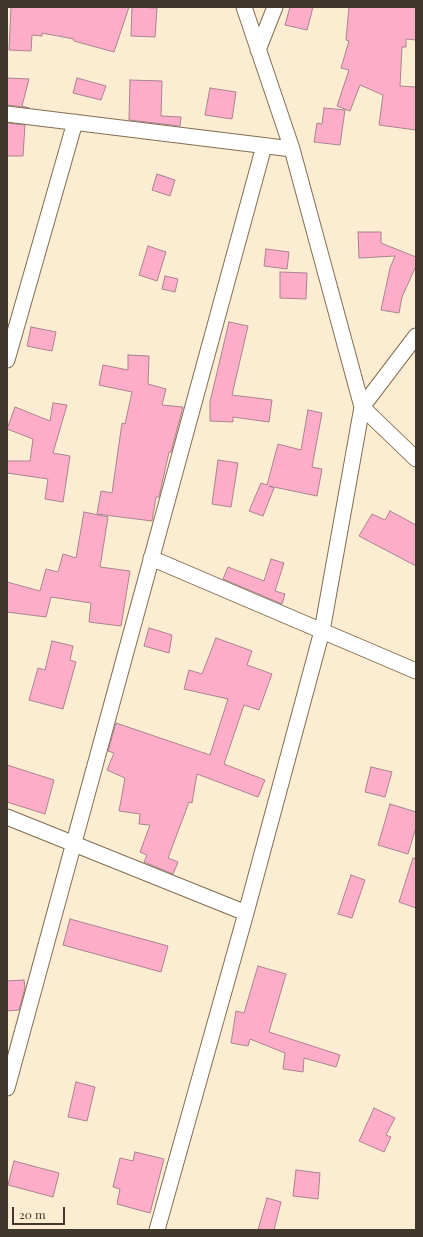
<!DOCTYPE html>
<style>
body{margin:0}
#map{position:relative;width:423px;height:1237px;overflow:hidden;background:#fcecd2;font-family:"Playfair Display",serif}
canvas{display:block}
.frame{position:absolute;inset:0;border:8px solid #40382b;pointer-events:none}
.scale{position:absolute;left:12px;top:1207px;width:53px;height:18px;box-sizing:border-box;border:2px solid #40382b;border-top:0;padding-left:5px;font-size:12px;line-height:14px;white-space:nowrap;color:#40382b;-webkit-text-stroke:3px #fcecd2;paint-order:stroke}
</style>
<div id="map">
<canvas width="423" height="1237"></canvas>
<div class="frame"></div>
<div class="scale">20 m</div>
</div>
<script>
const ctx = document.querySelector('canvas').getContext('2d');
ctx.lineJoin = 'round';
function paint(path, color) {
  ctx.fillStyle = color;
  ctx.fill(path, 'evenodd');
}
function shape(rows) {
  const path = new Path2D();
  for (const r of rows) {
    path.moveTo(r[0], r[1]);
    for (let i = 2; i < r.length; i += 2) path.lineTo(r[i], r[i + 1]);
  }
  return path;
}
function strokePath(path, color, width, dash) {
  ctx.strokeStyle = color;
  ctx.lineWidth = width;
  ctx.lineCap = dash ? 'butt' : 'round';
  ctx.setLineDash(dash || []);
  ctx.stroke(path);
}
const building = shape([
 [11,7,129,7,114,52,74,41,74,39,42,33,42,36,32,35,31,51,9,50,11,7],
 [132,7,157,8,155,37,131,36,132,7],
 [290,7,313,7,307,30,285,25,290,7],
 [349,7,416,7,416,40,406,39,406,47,402,47,400,86,416,87,416,130,379,125,383,95,360,85,350,111,337,106,349,70,341,68,349,41,346,40,349,7],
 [7,78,29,79,22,106,29,108,7,105,7,78],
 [77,78,106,86,101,100,73,93,77,78],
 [130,80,162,81,161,116,181,117,180,126,129,120,130,80],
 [210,88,236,92,232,119,205,115,210,88],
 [324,108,345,110,340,145,314,142,317,123,322,124,324,108],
 [7,123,25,125,23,156,7,156,7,123],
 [157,174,175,180,170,196,152,190,157,174],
 [358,232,381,232,381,243,416,257,416,266,402,297,399,313,381,310,390,268,395,256,359,258,358,232],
 [148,246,166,252,157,281,139,275,148,246],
 [266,249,289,252,287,269,264,266,266,249],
 [280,272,307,273,306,299,280,298,280,272],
 [165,276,178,279,175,292,162,289,165,276],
 [229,322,248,326,232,395,272,400,269,422,233,417,233,422,210,421,210,402,229,322],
 [31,327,56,332,52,351,27,346,31,327],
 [128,355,149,356,148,384,166,389,162,405,183,407,171,452,169,452,159,497,156,497,152,521,97,514,101,491,112,493,122,423,125,424,132,392,99,385,103,365,128,370,128,355],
 [53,403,67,405,53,453,70,456,63,502,45,499,48,479,7,473,7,461,30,461,33,439,7,429,15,407,50,421,53,403],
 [308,410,322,413,312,467,322,469,317,496,269,486,274,488,263,516,249,511,261,483,267,485,278,444,301,450,308,410],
 [218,460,238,463,231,507,212,504,218,460],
 [390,511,416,525,416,566,359,536,372,514,385,520,390,511],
 [84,512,108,517,100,567,130,571,121,626,89,622,91,603,51,597,46,617,7,612,7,582,40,591,46,569,58,572,63,554,76,558,84,512],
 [271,559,284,563,275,591,285,594,282,604,223,579,228,567,264,581,271,559],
 [149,628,172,635,169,653,144,646,149,628],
 [216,638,252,651,247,665,272,674,259,710,244,705,224,764,265,780,258,797,197,774,192,803,189,802,168,858,178,862,173,874,144,862,147,855,140,852,150,825,139,824,140,814,119,811,125,778,107,770,114,753,108,751,116,723,210,755,228,699,184,689,189,670,202,674,216,638],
 [52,641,73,646,70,660,76,662,63,709,29,700,38,668,45,670,52,641],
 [7,765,54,780,45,814,7,802,7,765],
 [371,767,392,772,385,797,365,792,371,767],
 [390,804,416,812,416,827,408,854,378,845,390,804],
 [413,858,416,859,416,908,399,902,413,858],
 [351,875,365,880,352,918,338,914,351,875],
 [70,919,168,946,161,972,63,945,70,919],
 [258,966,286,974,269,1032,340,1055,336,1067,304,1058,303,1072,283,1069,285,1053,250,1039,248,1046,231,1043,236,1011,244,1013,258,966],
 [24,980,25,988,19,1010,7,1011,7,981,24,980],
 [76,1082,95,1087,87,1121,68,1117,76,1082],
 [374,1108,395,1118,386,1135,391,1137,384,1152,359,1141,374,1108],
 [135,1152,164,1159,150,1213,117,1204,120,1189,113,1187,120,1158,133,1161,135,1152],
 [14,1161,59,1173,53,1197,8,1185,14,1161],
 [296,1170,320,1173,318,1199,293,1196,296,1170],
 [267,1198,281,1202,274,1230,258,1230,267,1198]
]);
const street = shape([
 [244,7,292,149,362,407,416,459],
 [258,50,275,7],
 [7,114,292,149],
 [7,360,75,122],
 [151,558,416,671],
 [7,817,246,913],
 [7,1088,264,146],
 [157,1230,246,913,322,631,362,407,416,336]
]);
paint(building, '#feadc9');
strokePath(building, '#a8838f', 1);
strokePath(street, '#816e51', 17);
strokePath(street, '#fff', 15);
</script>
